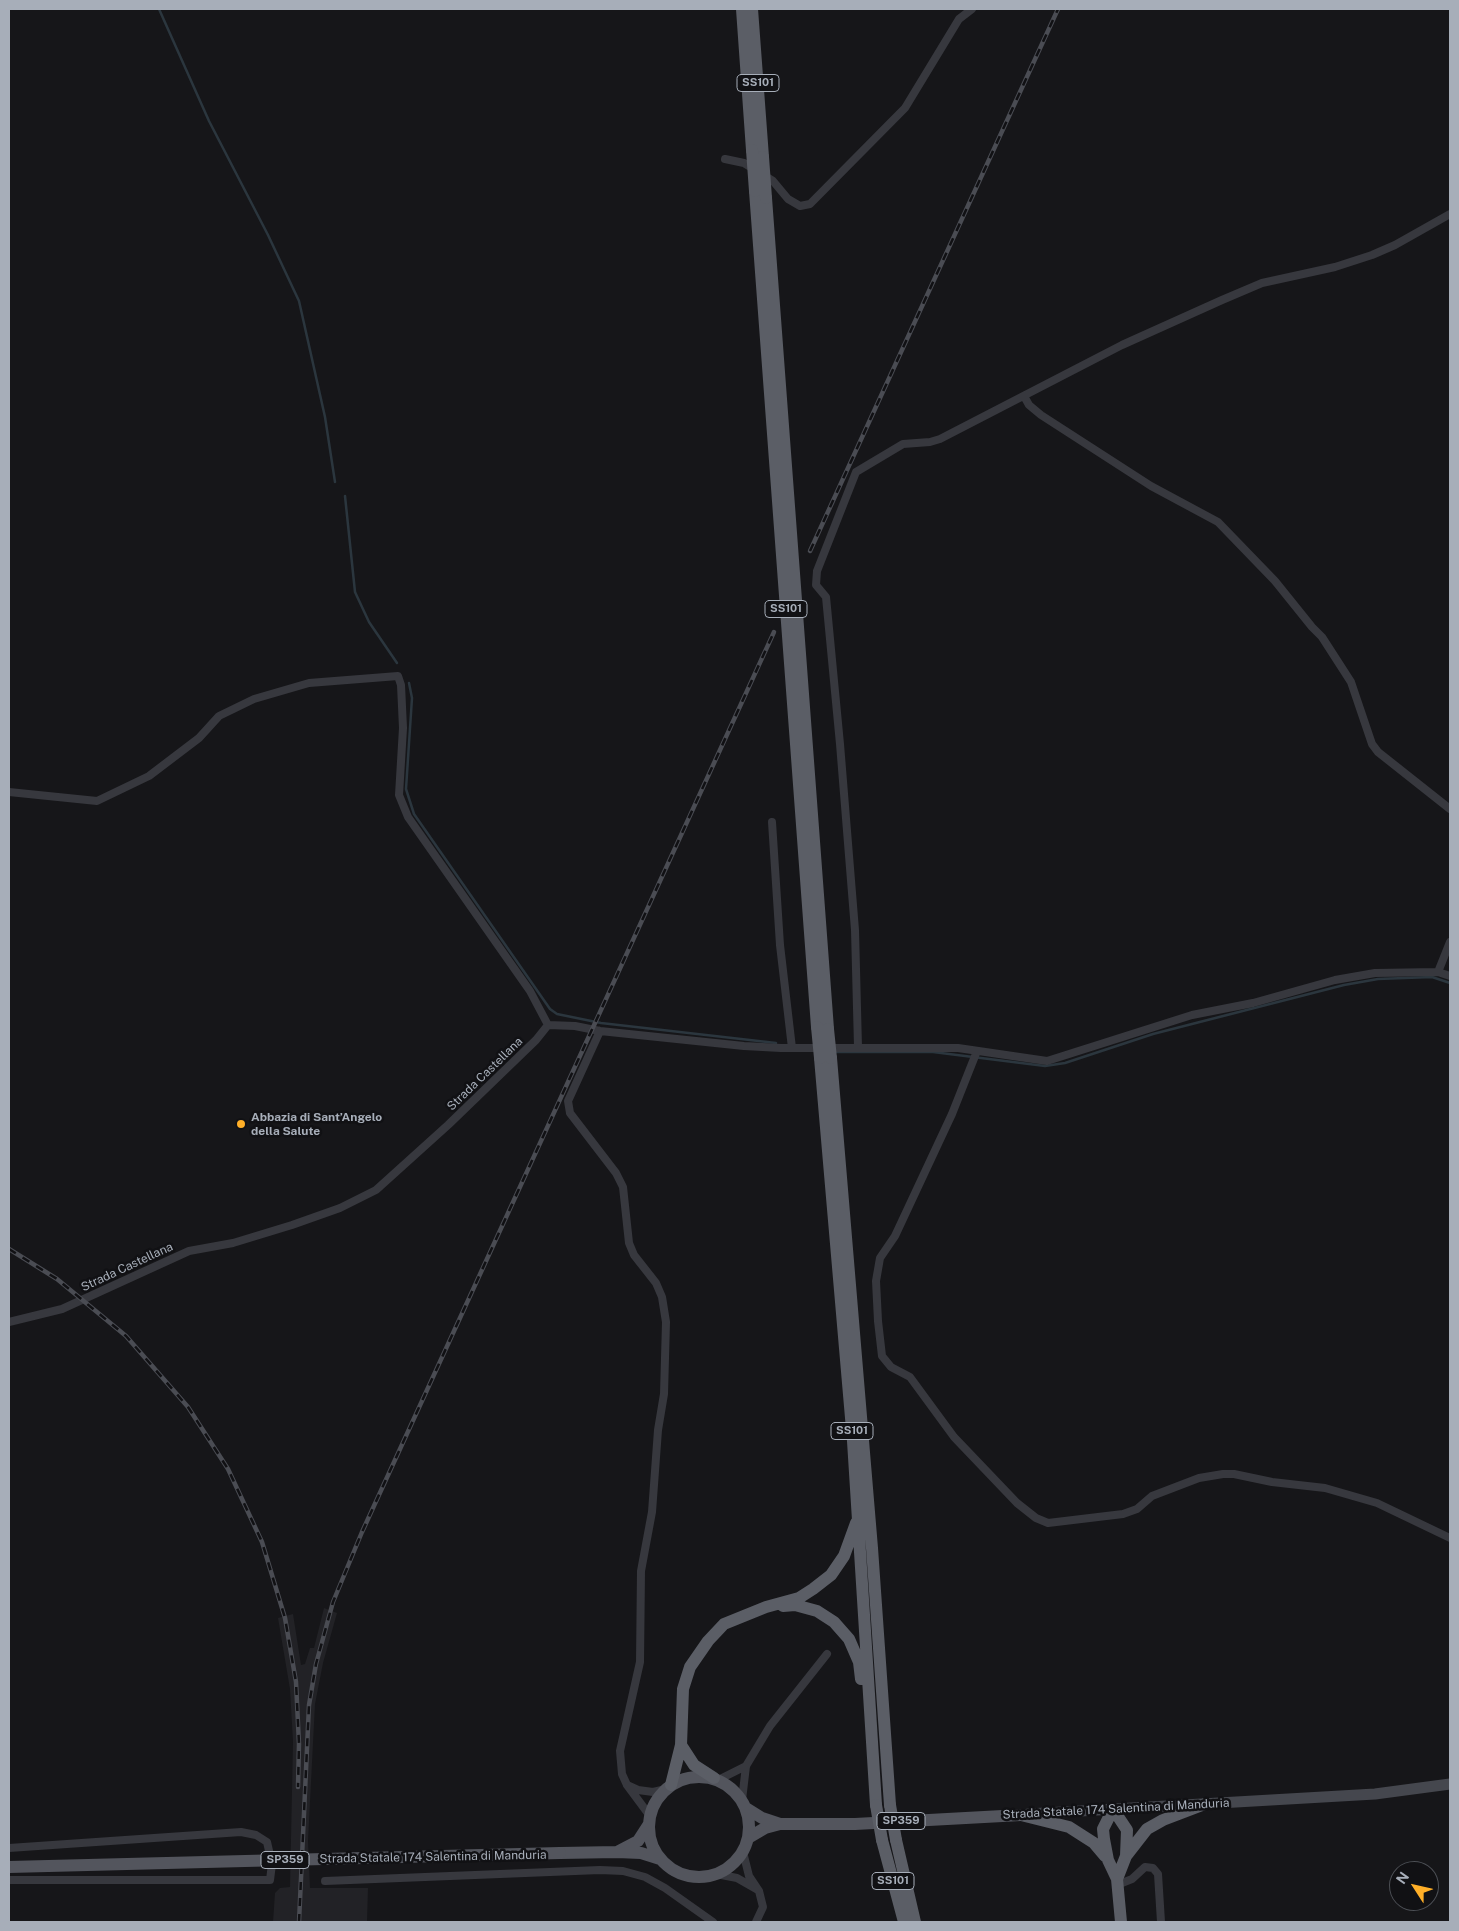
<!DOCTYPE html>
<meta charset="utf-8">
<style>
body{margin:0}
#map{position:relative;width:1459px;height:1931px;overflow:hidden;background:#161619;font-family:"Public Sans",sans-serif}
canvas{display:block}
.frame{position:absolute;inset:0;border:10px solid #a7aeb9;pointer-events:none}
.north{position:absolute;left:1389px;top:1861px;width:50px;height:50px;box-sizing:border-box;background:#111114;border:1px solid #4d5056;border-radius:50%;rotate:305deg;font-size:14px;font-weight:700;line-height:20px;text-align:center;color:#a7aeb9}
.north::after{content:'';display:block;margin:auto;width:18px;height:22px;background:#ffaf28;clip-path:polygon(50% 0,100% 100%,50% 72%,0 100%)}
</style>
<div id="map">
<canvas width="1459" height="1931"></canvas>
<div class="frame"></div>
<div class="north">N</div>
</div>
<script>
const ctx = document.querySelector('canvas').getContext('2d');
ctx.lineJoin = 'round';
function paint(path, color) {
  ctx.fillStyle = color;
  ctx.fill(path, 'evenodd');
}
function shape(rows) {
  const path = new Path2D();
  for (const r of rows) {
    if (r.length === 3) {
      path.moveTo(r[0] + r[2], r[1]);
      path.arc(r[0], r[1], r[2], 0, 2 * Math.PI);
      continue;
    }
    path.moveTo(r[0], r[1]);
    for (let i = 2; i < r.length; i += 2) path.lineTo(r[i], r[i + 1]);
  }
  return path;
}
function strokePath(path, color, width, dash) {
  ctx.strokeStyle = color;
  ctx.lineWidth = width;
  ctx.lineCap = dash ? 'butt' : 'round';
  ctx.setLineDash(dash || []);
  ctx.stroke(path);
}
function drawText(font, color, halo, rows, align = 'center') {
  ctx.font = font + ' "Public Sans",sans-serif';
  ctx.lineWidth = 5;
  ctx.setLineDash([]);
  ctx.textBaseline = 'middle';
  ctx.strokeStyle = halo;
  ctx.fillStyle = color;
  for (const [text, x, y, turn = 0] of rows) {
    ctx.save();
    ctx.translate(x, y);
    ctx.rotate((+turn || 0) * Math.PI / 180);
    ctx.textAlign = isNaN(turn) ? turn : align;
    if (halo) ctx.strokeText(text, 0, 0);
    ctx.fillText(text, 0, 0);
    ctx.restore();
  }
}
const built = shape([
 [324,1608,337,1613,323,1663,315,1704,308,1841,310,1888,368,1888,367,1922,273,1922,275,1893,280,1888,290,1887,293,1742,290,1689,278,1618,293,1614,301,1665,305,1664,310,1648,314,1648]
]);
const stream = shape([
 [159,9,209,121,268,235,299,301,325,417,335,482],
 [345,496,355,592,369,622,397,663],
 [409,683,412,698,406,789,414,814,550,1009,557,1014,601,1023,776,1043],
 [835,1052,933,1052,1045,1066,1065,1063,1153,1034,1344,985,1378,979,1432,977,1450,983]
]);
const minor = shape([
 [725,159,744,163,773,181,788,199,800,206,810,204,905,108,959,19,972,9],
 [1024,396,1029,405,1041,415,1151,486,1218,522,1275,581,1312,627,1322,637,1351,682,1372,744,1378,752,1450,809],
 [9,792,97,801,149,776,199,738,219,716,254,699,309,683,398,676,401,685,403,728,399,795,408,817,530,991,548,1025],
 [772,822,780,945,792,1048],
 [1438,972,1450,942],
 [600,1031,568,1101,570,1113,616,1173,623,1187,629,1243,634,1255,656,1283,662,1297,666,1322,664,1394,658,1430,652,1512,641,1571,640,1662,620,1751,622,1774,627,1785,650,1816],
 [858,1047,855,930,840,744,826,597,816,585,817,571,856,472,903,444,930,442,940,439,1122,345,1222,300,1262,283,1335,267,1372,255,1395,245,1450,214],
 [977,1051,952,1114,895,1236,880,1258,876,1281,878,1321,882,1356,891,1367,910,1377,954,1437,1017,1503,1036,1518,1048,1523,1123,1514,1137,1509,1152,1496,1199,1478,1223,1474,1234,1474,1272,1482,1325,1488,1377,1503,1450,1538],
 [9,1322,62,1309,189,1251,233,1243,292,1225,340,1208,376,1190,448,1125,536,1040,548,1025,575,1026,600,1031,744,1046,781,1048,958,1048,1047,1061,1192,1015,1253,1003,1335,980,1375,973,1438,972,1450,976],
 [718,1780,746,1766],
 [627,1785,638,1790,653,1792,666,1789],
 [742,1800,746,1766,770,1726,827,1654],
 [9,1848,241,1832,256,1835,267,1842,272,1864,270,1880,9,1880],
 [743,1852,749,1876,759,1891,763,1907,756,1922],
 [716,1874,737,1878,758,1890],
 [325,1881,600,1870,623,1871,645,1877,665,1888,713,1922],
 [1117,1885,1132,1879,1145,1867,1153,1868,1158,1874,1161,1922]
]);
const secondary = shape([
 [1028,1814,1375,1794,1450,1784]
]);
const primary = shape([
 [699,1827,50],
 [746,1808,762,1818,780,1824],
 [748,1838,765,1828,780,1824,855,1824,1021,1815],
 [617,1852,638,1841,649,1824],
 [560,1853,617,1852,641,1853,660,1859]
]);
const trunk = shape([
 [742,9,752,150],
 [752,9,763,157],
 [755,191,817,1027],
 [766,198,828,1029],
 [820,1058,853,1441,876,1805],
 [831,1058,872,1548,890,1805],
 [783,1606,795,1605,817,1611,834,1622,849,1639,859,1662,861,1679],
 [681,1745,694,1765,714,1778],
 [671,1785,681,1745,683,1689,690,1667,708,1641,724,1624,766,1607,799,1598,813,1589,831,1575,844,1556,856,1523],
 [1021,1815,1069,1827,1094,1843,1105,1856],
 [882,1840,904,1922],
 [896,1840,915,1922],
 [1117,1879,1126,1856,1147,1829,1163,1820,1205,1804],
 [1121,1922,1117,1879,1108,1860,1104,1839,1103,1829,1113,1809,1127,1830,1126,1856]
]);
const rail = shape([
 [810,551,1058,9],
 [9,1249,57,1279,126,1336,188,1407,228,1469,262,1542,285,1618,296,1682,299,1744,298,1787],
 [299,1922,309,1705,316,1664,333,1602,362,1532,774,632]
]);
const primaryBridge = shape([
 [9,1867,560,1853]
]);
const trunkBridge = shape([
 [752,150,755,191],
 [763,157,766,198],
 [817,1027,820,1058],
 [828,1029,831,1058],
 [876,1805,882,1840],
 [890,1805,896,1840]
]);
const markers = [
 [241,1124,5,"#ffaf28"]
];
const shields = [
 [758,83,42],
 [786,609,42],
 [852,1431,42],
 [901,1821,48],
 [285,1860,48],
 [893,1881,42]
];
const shieldNames = [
 ["SS101",758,83],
 ["SS101",786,609],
 ["SS101",852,1431],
 ["SP359",901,1821],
 ["SP359",285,1860],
 ["SS101",893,1881]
];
const streetNames = [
 ["Strada Castellana",485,1074,-44],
 ["Strada Castellana",127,1267,-25],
 ["Strada Statale 174 Salentina di Manduria",1116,1809,-3],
 ["Strada Statale 174 Salentina di Manduria",433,1857,-1]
];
const poiNames = [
 ["Abbazia di Sant’Angelo",251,1117],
 ["della Salute",251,1131]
];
paint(built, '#222226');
strokePath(stream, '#2b363e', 2.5);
strokePath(minor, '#37383e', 8);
strokePath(secondary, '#45474e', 11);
strokePath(primary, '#53555d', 12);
strokePath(trunk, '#5b5e66', 12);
strokePath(rail, '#4a4c53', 4.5);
strokePath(rail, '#111114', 2.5, [8]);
strokePath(primaryBridge, '#53555d', 12);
strokePath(trunkBridge, '#5b5e66', 12);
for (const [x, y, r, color] of markers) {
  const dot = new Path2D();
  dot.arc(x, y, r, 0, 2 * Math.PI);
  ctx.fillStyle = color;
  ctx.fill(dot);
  strokePath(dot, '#111114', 2);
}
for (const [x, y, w] of shields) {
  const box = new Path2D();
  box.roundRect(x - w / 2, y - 8.5, w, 17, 4);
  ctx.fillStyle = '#111114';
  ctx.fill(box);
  strokePath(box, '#a7aeb9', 1);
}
drawText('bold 11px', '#a7aeb9', null, shieldNames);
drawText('12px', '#a7aeb9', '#111114', streetNames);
drawText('bold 12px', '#a7aeb9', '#111114', poiNames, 'left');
</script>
